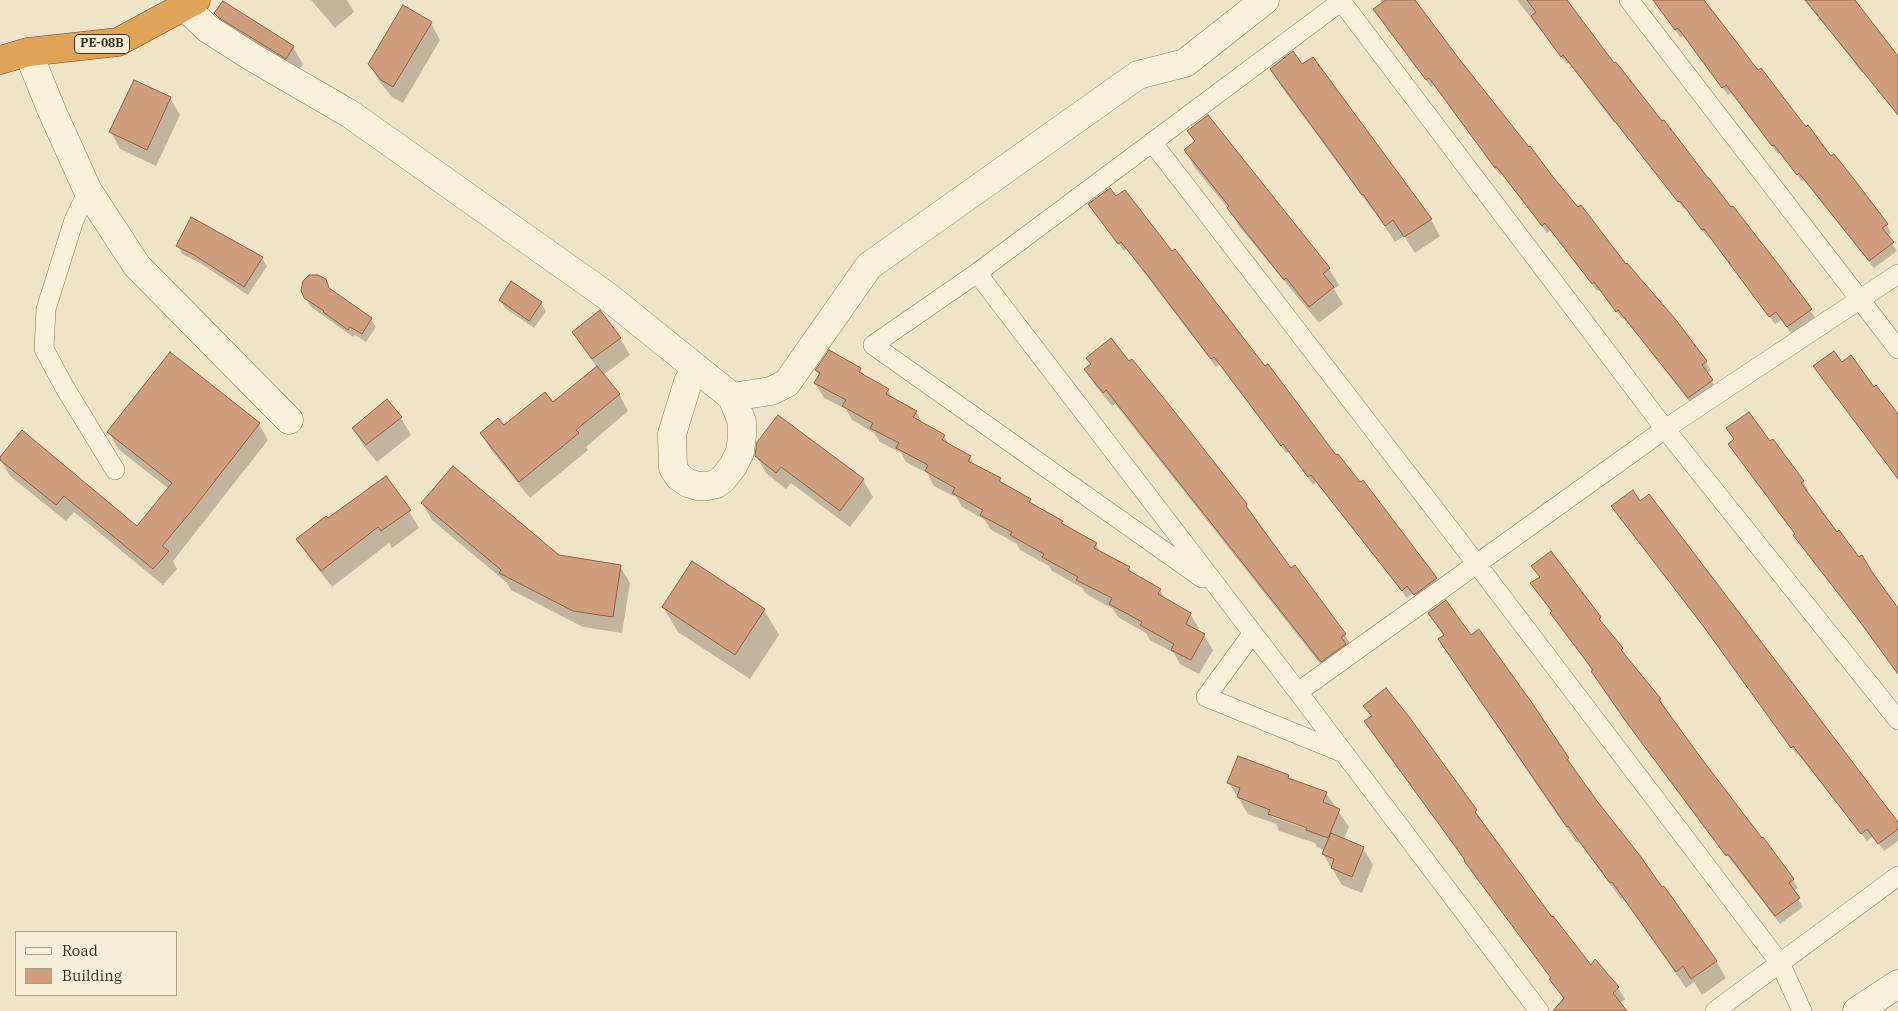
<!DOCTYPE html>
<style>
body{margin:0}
#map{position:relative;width:1898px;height:1011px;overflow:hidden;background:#f0e4c8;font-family:"IBM Plex Serif",serif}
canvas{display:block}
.legend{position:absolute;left:15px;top:931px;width:162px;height:65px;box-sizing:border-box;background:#f7eed8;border:1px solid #ada18e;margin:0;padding:6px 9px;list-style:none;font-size:15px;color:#3d2e20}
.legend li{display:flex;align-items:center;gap:10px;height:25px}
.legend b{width:25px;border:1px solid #ada18e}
</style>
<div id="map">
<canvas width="1898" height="1011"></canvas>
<ul class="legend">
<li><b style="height:6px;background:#faf1dc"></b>Road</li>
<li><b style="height:14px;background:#cf9f7d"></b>Building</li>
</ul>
</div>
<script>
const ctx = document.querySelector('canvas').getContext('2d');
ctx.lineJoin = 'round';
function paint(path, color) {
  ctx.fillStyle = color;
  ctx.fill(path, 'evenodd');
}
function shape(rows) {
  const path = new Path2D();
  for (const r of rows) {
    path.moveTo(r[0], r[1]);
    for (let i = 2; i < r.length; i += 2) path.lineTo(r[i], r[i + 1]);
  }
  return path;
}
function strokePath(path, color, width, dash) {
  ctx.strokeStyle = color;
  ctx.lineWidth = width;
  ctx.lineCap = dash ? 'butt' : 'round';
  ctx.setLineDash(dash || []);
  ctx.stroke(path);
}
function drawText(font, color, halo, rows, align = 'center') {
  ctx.font = font + ' "IBM Plex Serif",serif';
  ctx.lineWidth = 5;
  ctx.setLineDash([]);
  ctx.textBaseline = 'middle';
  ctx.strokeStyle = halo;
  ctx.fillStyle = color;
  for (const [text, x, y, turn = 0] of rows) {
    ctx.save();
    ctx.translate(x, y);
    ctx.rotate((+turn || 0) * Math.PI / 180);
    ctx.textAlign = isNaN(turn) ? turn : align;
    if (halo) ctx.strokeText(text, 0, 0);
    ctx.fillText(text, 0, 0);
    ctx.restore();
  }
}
const shadow = shape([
 [311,0,347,0,354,12,335,28],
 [1380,0,1413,0,1459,61,1552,178,1675,321,1706,362,1711,370,1706,373,1717,389,1693,406,1624,318,1622,319,1599,290,1597,291,1551,230,1547,233,1502,174,1500,175,1434,85,1431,87,1380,17,1383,4],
 [1517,0,1564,0,1614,65,1731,209,1815,317,1792,335,1782,320,1775,324,1709,237,1708,238,1685,208,1684,209,1616,121,1614,123,1569,63,1567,64],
 [1653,0,1700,0,1757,72,1887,225,1891,233,1887,236,1897,251,1874,268,1804,180,1802,182,1780,152,1778,154,1731,93,1728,95,1683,36,1681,38],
 [1806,0,1853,0,1898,58,1898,115,1863,72,1862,73],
 [223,2,293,47,303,64,296,75,225,30,216,13],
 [431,23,440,40,403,103,392,97,379,81,369,64],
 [1272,69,1431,220,1440,236,1415,253,1404,236,1395,242,1374,210,1373,211,1281,86],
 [170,98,180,115,156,166,120,149,111,132],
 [1208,116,1329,269,1339,285,1334,289,1343,304,1319,323,1238,225,1230,211,1195,168,1185,151,1195,143,1188,131],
 [1116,198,1172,253,1336,457,1360,484,1363,482,1441,587,1420,602,1413,593,1407,598,1316,482,1313,485,1289,452,1286,453,1220,364,1216,367,1126,249,1124,251,1089,205],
 [178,246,262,258,267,266,248,295,200,263,182,254],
 [325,280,330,290,371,319,376,327,366,342,355,335,353,337,310,306,305,297],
 [500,300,541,303,546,311,534,328,505,308],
 [573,332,620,338,630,355,603,375,619,394,628,411,586,447,588,450,530,498,491,450,481,433,504,427,553,404,597,368],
 [1088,359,1246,505,1291,570,1345,635,1353,649,1329,675,1115,404,1112,406,1094,384,1086,370,1091,365],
 [860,369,865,377,888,390,893,399,916,412,923,424,944,436,950,446,970,457,975,466,1000,479,1004,486,1030,500,1033,506,1062,522,1065,527,1096,544,1101,553,1129,568,1132,574,1160,590,1166,600,1190,614,1199,628,1197,631,1204,635,1213,650,1199,674,1180,664,1174,653,1150,640,1146,633,1119,618,1113,609,1086,594,1082,588,1052,571,1049,566,1020,550,1017,544,990,529,985,520,962,507,957,498,934,486,927,473,906,462,901,453,880,442,874,433,852,420,846,409,824,398,815,383,819,375,816,370],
 [401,418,411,435,377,462,363,445,353,428],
 [259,424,268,440,173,561,177,569,163,585,74,512,66,521,10,476,0,459,137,527,169,489,118,449,109,432],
 [1727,429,1770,443,1803,481,1808,490,1806,491,1898,612,1898,674,1734,452,1729,444,1735,440],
 [756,456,863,480,873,497,850,527,791,483,786,489,766,473],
 [1640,502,1898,824,1898,841,1884,851,1873,836,1867,841,1798,754,1797,755,1710,636,1612,506],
 [422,503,559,557,620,566,630,583,622,633,583,627,511,590,507,583,432,520],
 [409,511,419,528,392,548,389,543,332,587,308,556,298,539,328,520],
 [1551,553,1600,618,1604,627,1622,649,1626,657,1660,699,1665,707,1663,708,1793,880,1798,888,1793,891,1803,907,1780,924,1676,789,1537,592,1532,584,1540,578,1533,566],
 [692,563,764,610,779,635,750,679,678,632,663,607],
 [1430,613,1470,636,1568,759,1577,776,1716,961,1726,978,1702,995,1694,982,1686,988,1623,898,1621,899,1579,842,1577,843,1547,800,1450,656,1444,636],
 [1365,706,1409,719,1552,918,1591,967,1618,988,1625,999,1620,1004,1626,1011,1563,1011,1564,1000,1552,979,1372,733,1366,722,1372,718],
 [1288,776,1290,780,1326,793,1349,827,1344,839,1363,848,1373,865,1362,893,1342,885,1323,854,1325,850,1317,847,1315,843,1279,831,1276,824,1248,814,1229,783],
 [1272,814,1314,828,1313,831,1272,817]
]);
const building = shape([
 [1386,0,1415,0,1460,60,1529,147,1530,146,1553,177,1578,207,1581,205,1626,264,1627,263,1676,320,1707,361,1702,365,1713,380,1688,398,1618,310,1616,312,1594,282,1592,284,1545,223,1542,226,1496,166,1495,168,1429,78,1426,80,1373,9,1386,0],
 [1527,0,1567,0,1614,63,1616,62,1662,121,1664,120,1708,178,1709,178,1731,207,1733,206,1778,264,1812,309,1787,327,1776,312,1769,317,1704,229,1702,230,1680,201,1678,202,1563,55,1561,57,1531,16,1536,12,1527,0],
 [1653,0,1704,0,1758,70,1761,68,1806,127,1808,125,1831,156,1834,154,1857,183,1888,224,1882,228,1894,242,1869,261,1799,173,1797,175,1774,145,1772,146,1726,85,1722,88,1678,28,1675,30,1653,0],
 [1805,0,1855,0,1898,56,1898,115,1805,0],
 [223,1,294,46,286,59,218,17,214,13,223,1],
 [403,5,432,22,393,87,381,80,368,64,403,5],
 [1293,51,1302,64,1313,57,1432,219,1404,237,1393,220,1385,226,1363,194,1362,195,1342,167,1270,69,1293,51],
 [134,80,171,97,147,150,109,132,134,80],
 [1208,115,1330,268,1323,274,1334,287,1309,307,1286,278,1284,280,1227,208,1229,206,1184,150,1195,141,1187,131,1208,115],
 [1110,188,1116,196,1125,190,1172,251,1175,249,1265,366,1268,364,1336,455,1338,454,1360,482,1363,480,1437,578,1414,595,1407,586,1402,591,1311,475,1308,477,1283,444,1281,446,1214,357,1211,359,1145,272,1121,242,1118,244,1088,204,1110,188],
 [191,217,263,257,244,287,194,255,176,246,191,217],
 [309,275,318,275,326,279,329,288,372,318,362,334,350,327,348,330,323,312,324,311,304,298,301,290,303,281,309,275],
 [511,281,542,302,529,321,499,300,511,281],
 [600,310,621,338,592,359,572,332,600,310],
 [1111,338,1129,361,1132,359,1174,411,1247,504,1246,506,1291,568,1295,565,1346,634,1341,637,1346,644,1321,662,1106,390,1103,393,1084,369,1091,364,1086,358,1111,338],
 [829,350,861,368,859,372,889,389,886,394,917,411,913,417,945,435,942,440,971,456,968,461,1001,478,999,481,1031,499,1029,502,1063,521,1061,523,1097,543,1094,548,1130,567,1128,570,1161,589,1158,594,1191,613,1186,624,1205,634,1191,660,1171,650,1174,644,1140,625,1142,622,1109,604,1112,598,1076,580,1078,577,1042,557,1044,554,1010,535,1012,532,980,515,983,510,952,493,955,488,925,471,928,465,896,448,899,443,870,428,873,423,842,406,846,400,814,383,820,373,815,370,829,350],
 [1834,351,1842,362,1851,355,1874,387,1876,385,1898,414,1898,479,1813,366,1834,351],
 [170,352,260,423,193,509,162,546,169,551,153,569,64,496,56,505,0,460,0,457,22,430,137,526,172,483,107,432,170,352],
 [597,366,620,394,576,430,579,433,519,482,480,433,498,418,504,425,545,392,553,402,597,366],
 [387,399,402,417,366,445,352,428,387,399],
 [1749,412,1770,441,1773,439,1804,481,1801,483,1837,532,1839,530,1859,557,1862,555,1872,572,1898,608,1898,674,1858,619,1793,535,1795,534,1728,444,1734,439,1726,428,1749,412],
 [778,415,864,479,840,511,781,467,776,473,755,456,757,442,778,415],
 [453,466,559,555,621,565,613,617,573,611,499,573,501,570,421,503,453,466],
 [386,476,411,510,381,531,378,527,321,571,296,539,326,516,328,518,386,476],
 [1633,490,1640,501,1649,494,1898,822,1898,829,1878,844,1867,829,1861,834,1793,746,1791,748,1704,627,1611,506,1633,490],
 [1551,551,1601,617,1599,619,1623,648,1621,650,1661,699,1659,700,1701,758,1762,838,1763,837,1794,879,1789,883,1800,898,1775,916,1728,854,1726,856,1627,723,1591,671,1593,670,1550,613,1552,611,1530,583,1540,577,1531,566,1551,551],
 [692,561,765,609,735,655,662,607,692,561],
 [1446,600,1471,635,1479,629,1530,700,1569,758,1567,759,1597,801,1641,857,1662,887,1664,886,1717,961,1691,979,1683,966,1676,972,1612,882,1610,883,1568,826,1567,827,1438,639,1444,635,1428,613,1446,600],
 [1386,688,1410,718,1477,810,1475,812,1552,917,1553,916,1591,965,1595,959,1619,987,1613,993,1627,1011,1553,1011,1564,998,1549,979,1551,978,1464,861,1465,860,1364,721,1372,716,1363,706,1386,688],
 [1238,756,1289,775,1288,778,1327,792,1323,802,1340,809,1328,838,1306,830,1307,828,1268,814,1270,810,1237,797,1240,788,1227,783,1238,756],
 [1331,833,1364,847,1352,877,1331,868,1334,859,1322,854,1331,833]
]);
const lane = shape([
 [1343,0,977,273,1298,692,1539,1011],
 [1629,0,1898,349],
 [1341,1,1665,429,1898,720],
 [1152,142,1476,563,1780,963,1802,1011],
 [88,191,74,220,46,309,44,349,65,388,115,470],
 [977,273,873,345,1202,578],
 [1252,634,1206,697,1341,752],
 [1298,692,1665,429,1898,274],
 [1715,1011,1898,876]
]);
const street = shape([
 [184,6,208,29,252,57,350,114,607,296,732,397,742,422,742,436,740,452,733,466,723,479,716,484,707,486,698,486,688,483,679,477,673,468,672,434,688,382,696,368],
 [28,52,51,109,88,191,137,266,289,420],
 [732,397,771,391,787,383,869,266,1138,75,1185,63,1265,0]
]);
const secondary = shape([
 [1857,1011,1898,984]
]);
const highway = shape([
 [0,60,28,52,118,42,196,0]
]);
const shields = [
 [102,44,55]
];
const shieldNames = [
 ["PE-08B",102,44]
];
paint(shadow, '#0003');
paint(building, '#cf9f7d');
strokePath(building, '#8d5f41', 1);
strokePath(lane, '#8d765c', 20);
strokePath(street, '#8d765c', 29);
strokePath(secondary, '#6f573f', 29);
strokePath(highway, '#5b4430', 29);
strokePath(lane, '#faf1dc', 19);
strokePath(street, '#faf1dc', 28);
strokePath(secondary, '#faf1dc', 28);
strokePath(highway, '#e0a458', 28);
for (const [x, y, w] of shields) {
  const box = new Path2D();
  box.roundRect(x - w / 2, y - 9.5, w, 19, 4);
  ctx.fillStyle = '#f7eed8';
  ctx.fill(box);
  strokePath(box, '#3d2e20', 1);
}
drawText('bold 12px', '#3d2e20', null, shieldNames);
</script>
